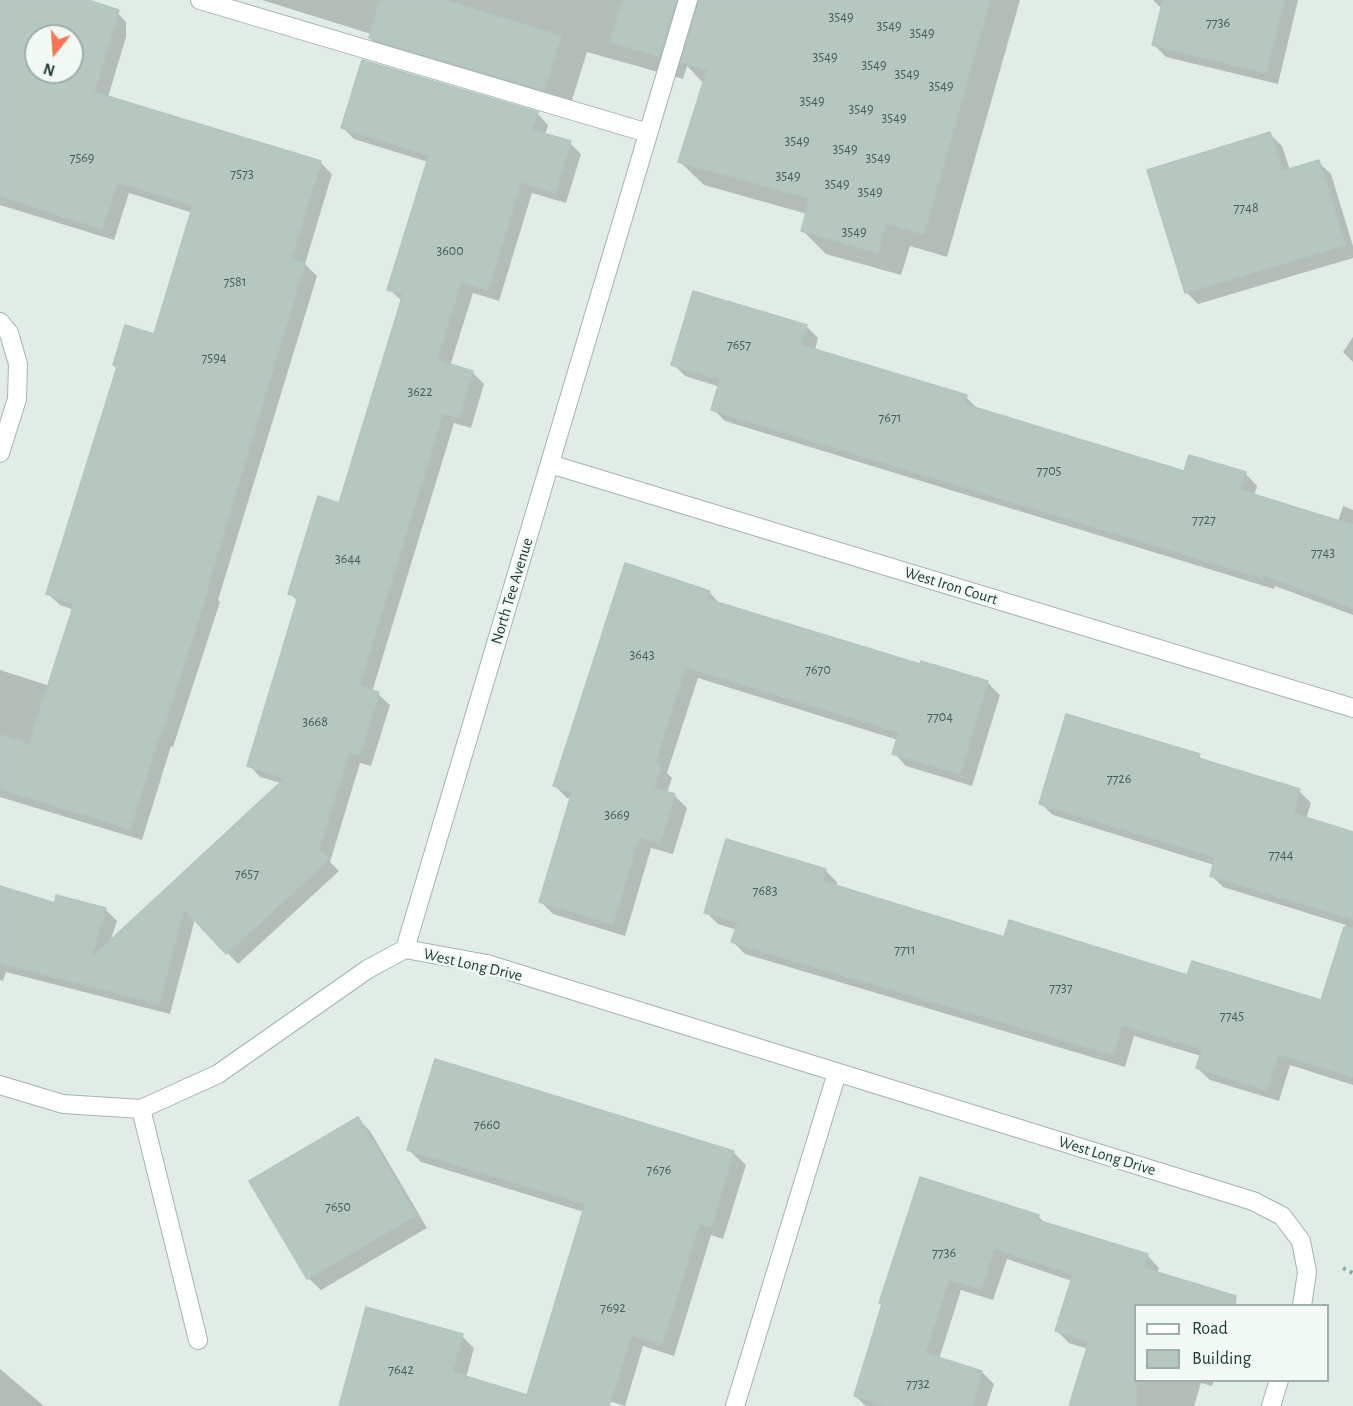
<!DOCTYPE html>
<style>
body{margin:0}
#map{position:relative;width:1353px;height:1406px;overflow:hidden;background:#e1ece7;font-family:"Alegreya Sans",sans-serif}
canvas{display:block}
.legend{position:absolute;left:1134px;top:1304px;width:195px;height:78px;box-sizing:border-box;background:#f2f9f5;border:2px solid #9eaea8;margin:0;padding:8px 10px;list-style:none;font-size:18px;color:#203e35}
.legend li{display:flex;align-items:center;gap:12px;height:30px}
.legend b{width:30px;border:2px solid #9eaea8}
.north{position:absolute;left:24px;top:24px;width:60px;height:60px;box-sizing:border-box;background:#f2f9f5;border:2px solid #9eaea8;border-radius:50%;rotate:197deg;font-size:16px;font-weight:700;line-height:24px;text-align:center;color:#203e35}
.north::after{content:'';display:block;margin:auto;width:21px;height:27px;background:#f97553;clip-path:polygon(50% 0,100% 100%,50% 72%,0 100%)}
</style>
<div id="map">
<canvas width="1353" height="1406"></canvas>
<ul class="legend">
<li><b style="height:8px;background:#fff"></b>Road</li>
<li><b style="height:16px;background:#b6c7c0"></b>Building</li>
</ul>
<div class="north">N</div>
</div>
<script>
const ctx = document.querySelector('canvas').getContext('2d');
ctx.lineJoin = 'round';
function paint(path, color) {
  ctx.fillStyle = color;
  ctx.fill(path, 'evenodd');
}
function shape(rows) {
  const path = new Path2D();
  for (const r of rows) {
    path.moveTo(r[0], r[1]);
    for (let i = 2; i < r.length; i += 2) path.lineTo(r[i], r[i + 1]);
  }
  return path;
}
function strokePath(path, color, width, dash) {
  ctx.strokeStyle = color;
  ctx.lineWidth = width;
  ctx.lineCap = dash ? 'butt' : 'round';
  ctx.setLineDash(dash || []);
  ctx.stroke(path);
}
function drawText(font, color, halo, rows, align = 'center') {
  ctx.font = font + ' "Alegreya Sans",sans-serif';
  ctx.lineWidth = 5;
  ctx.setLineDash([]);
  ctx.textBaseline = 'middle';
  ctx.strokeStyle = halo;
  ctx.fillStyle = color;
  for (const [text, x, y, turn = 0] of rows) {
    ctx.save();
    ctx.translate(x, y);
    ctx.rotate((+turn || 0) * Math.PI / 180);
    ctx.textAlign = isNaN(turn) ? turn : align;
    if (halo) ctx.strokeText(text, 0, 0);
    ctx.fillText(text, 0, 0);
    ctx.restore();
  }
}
const shadow = shape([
 [0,0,82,0,114,9,126,22,126,37,108,97,320,162,332,174,305,264,317,276,218,600,220,602,173,747,171,746,142,840,0,797,0,670,50,686,74,610,60,605,48,594,118,369,114,365,155,336,193,213,129,193,114,240,0,205],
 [36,36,72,36,72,72,36,72],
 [262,0,1020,0,947,257,910,246,901,275,826,254,802,230,807,214,704,185,680,162,704,84,687,66,683,79,587,52,568,113,394,62,370,38,371,34],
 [1153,0,1298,0,1278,84,1166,57,1153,44,1161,8],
 [537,113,548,125,545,135,570,143,581,154,566,203,532,193,499,301,473,293,450,366,473,373,484,384,471,428,454,423,372,692,378,694,390,705,371,766,360,763,330,862,339,871,238,964,195,919,170,1014,6,972,3,981,0,980,0,888,56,905,57,897,106,910,117,921,110,942,281,783,260,777,249,765,299,602,290,594,340,505,402,301,389,289,428,162,354,139,343,128],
 [1270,134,1282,146,1290,170,1318,162,1331,174,1353,246,1353,258,1198,304,1186,292],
 [806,326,818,338,815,350,966,397,978,409,1185,473,1245,473,1257,486,1254,496,1338,521,1343,506,1353,510,1353,615,1275,586,1274,589,725,421,713,409,720,387,685,376,673,364],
 [1353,337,1353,362,1343,352],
 [709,592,721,605,921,666,922,662,988,683,1000,695,972,786,906,766,894,753,898,740,698,678,667,773,672,778,667,793,674,795,687,808,673,854,651,848,625,936,553,914,541,902,571,799,567,798,555,786],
 [1199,756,1205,762,1299,791,1311,803,1306,819,1353,833,1353,1085,1290,1065,1279,1101,1210,1080,1197,1068,1201,1056,1134,1036,1125,1067,745,954,733,942,737,930,718,924,706,912,825,870,837,882,836,887,1005,939,1322,1002,1346,925,1223,887,1211,875,1214,865,1053,815,1040,803],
 [358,1119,370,1131,427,1228,321,1290,308,1278,251,1182],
 [409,1150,733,1152,746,1165,723,1239,711,1235,674,1356,643,1346,625,1406,593,1396,590,1406,341,1406,462,1336,474,1348,466,1378,528,1397,584,1212,421,1162],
 [1038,1216,1047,1225,1147,1255,1159,1268,1157,1273,1224,1294,1236,1306,1136,1306,1136,1380,1214,1380,1212,1386,1201,1383,1194,1406,1071,1406,1088,1349,1069,1343,1057,1331,1072,1281,1007,1259,993,1300,961,1290,939,1359,982,1372,994,1384,987,1406,866,1406,855,1396,883,1305,880,1302],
 [0,1369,44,1406,0,1406]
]);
const building = shape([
 [0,0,88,0,119,10,94,92,321,161,291,259,305,263,207,588,208,589,161,736,159,735,130,829,0,789,0,735,29,744,74,604,46,594,117,367,113,365,125,325,154,334,193,205,117,182,102,229,0,196,0,0],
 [36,36,72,36,72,72,36,72,36,36],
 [380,0,444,0,561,36,544,90,369,38,380,0],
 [623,0,676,0,659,56,610,42,623,0],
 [699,0,990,0,924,234,886,223,878,253,801,231,810,198,678,162,707,70,681,62,699,0],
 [1163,0,1284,0,1266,73,1152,45,1163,0],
 [362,60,538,112,532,130,571,141,555,193,521,182,488,290,461,282,437,360,473,371,459,418,443,413,359,686,379,692,360,755,349,752,319,849,329,859,226,954,184,909,159,1004,0,963,0,886,55,903,56,895,106,908,91,958,285,778,247,766,298,597,288,594,318,496,339,503,403,294,387,290,429,155,341,128,362,60],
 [1270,132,1282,171,1319,160,1345,245,1185,293,1147,170,1270,132],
 [693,291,807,325,801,345,967,395,964,404,1184,471,1189,455,1246,472,1240,490,1353,525,1353,608,1263,575,1262,578,711,410,720,379,671,365,693,291],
 [625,563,710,591,707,599,920,664,921,661,988,681,960,774,892,754,899,732,685,667,655,763,661,765,654,788,675,794,660,843,639,837,613,924,539,902,572,792,553,786,625,563],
 [1066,714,1200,754,1198,758,1300,789,1293,813,1353,832,1353,919,1210,876,1215,857,1039,804,1066,714],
 [726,839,826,869,822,881,1004,937,1009,920,1187,975,1192,961,1321,1000,1344,927,1353,928,1353,1077,1278,1054,1267,1090,1196,1068,1202,1049,1122,1025,1113,1055,731,942,738,922,704,913,726,839],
 [435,1059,734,1151,711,1227,699,1224,662,1344,631,1335,609,1406,339,1406,366,1307,463,1334,452,1372,527,1395,585,1204,407,1150,435,1059],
 [358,1117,416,1215,307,1279,249,1181,358,1117],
 [920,1177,1039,1215,1037,1220,1148,1254,1144,1268,1236,1296,1235,1305,1136,1305,1136,1406,1069,1406,1089,1341,1055,1331,1073,1274,994,1248,981,1289,949,1279,925,1353,982,1371,972,1406,886,1406,854,1396,882,1304,879,1303,920,1177]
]);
const path = shape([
 [1343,1268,1353,1273]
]);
const minor = shape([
 [200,0,648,133],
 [0,322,9,333,18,364,17,399,0,453],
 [550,464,1353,708],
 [405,949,688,0],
 [0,1085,63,1104,141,1109,218,1074,368,969,405,949,487,964,1253,1201,1282,1216,1301,1241,1307,1272,1302,1306],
 [141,1109,198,1340],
 [735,1406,837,1073],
 [1271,1406,1279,1380]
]);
const numberNames = [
 ["3549",841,17],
 ["7736",1218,23],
 ["3549",889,26],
 ["3549",922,33],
 ["3549",825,57],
 ["3549",874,65],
 ["3549",907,74],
 ["3549",941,86],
 ["3549",812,101],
 ["3549",861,109],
 ["3549",894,118],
 ["3549",797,141],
 ["3549",845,149],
 ["7569",82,158],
 ["3549",878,158],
 ["7573",242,174],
 ["3549",788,176],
 ["3549",837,184],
 ["3549",870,192],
 ["7748",1246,208],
 ["3549",854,232],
 ["3600",450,251],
 ["7581",235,282],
 ["7657",739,345],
 ["7594",214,358],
 ["3622",420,392],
 ["7671",890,418],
 ["7705",1049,471],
 ["7727",1204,520],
 ["7743",1323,553],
 ["3644",348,559],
 ["3643",642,655],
 ["7670",818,670],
 ["7704",940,717],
 ["3668",315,722],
 ["7726",1119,779],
 ["3669",617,815],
 ["7744",1281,855],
 ["7657",247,874],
 ["7683",765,891],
 ["7711",905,950],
 ["7737",1061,988],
 ["7745",1232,1016],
 ["7660",487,1125],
 ["7676",659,1170],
 ["7650",338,1207],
 ["7736",944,1253],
 ["7692",613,1308],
 ["7642",401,1370],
 ["7732",918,1384]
];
const streetNames = [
 ["West Iron Court",951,586,17],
 ["North Tee Avenue",512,591,-73],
 ["West Long Drive",473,965,13],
 ["West Long Drive",1107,1156,17]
];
paint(shadow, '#0003');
paint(building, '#b6c7c0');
strokePath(building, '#b3c6be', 1.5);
strokePath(minor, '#a3b4ae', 20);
strokePath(path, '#80b2a0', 4, [3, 4.5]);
strokePath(minor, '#fff', 18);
drawText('14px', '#466058', null, numberNames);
drawText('16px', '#203e35', '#f2f9f5', streetNames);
</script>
